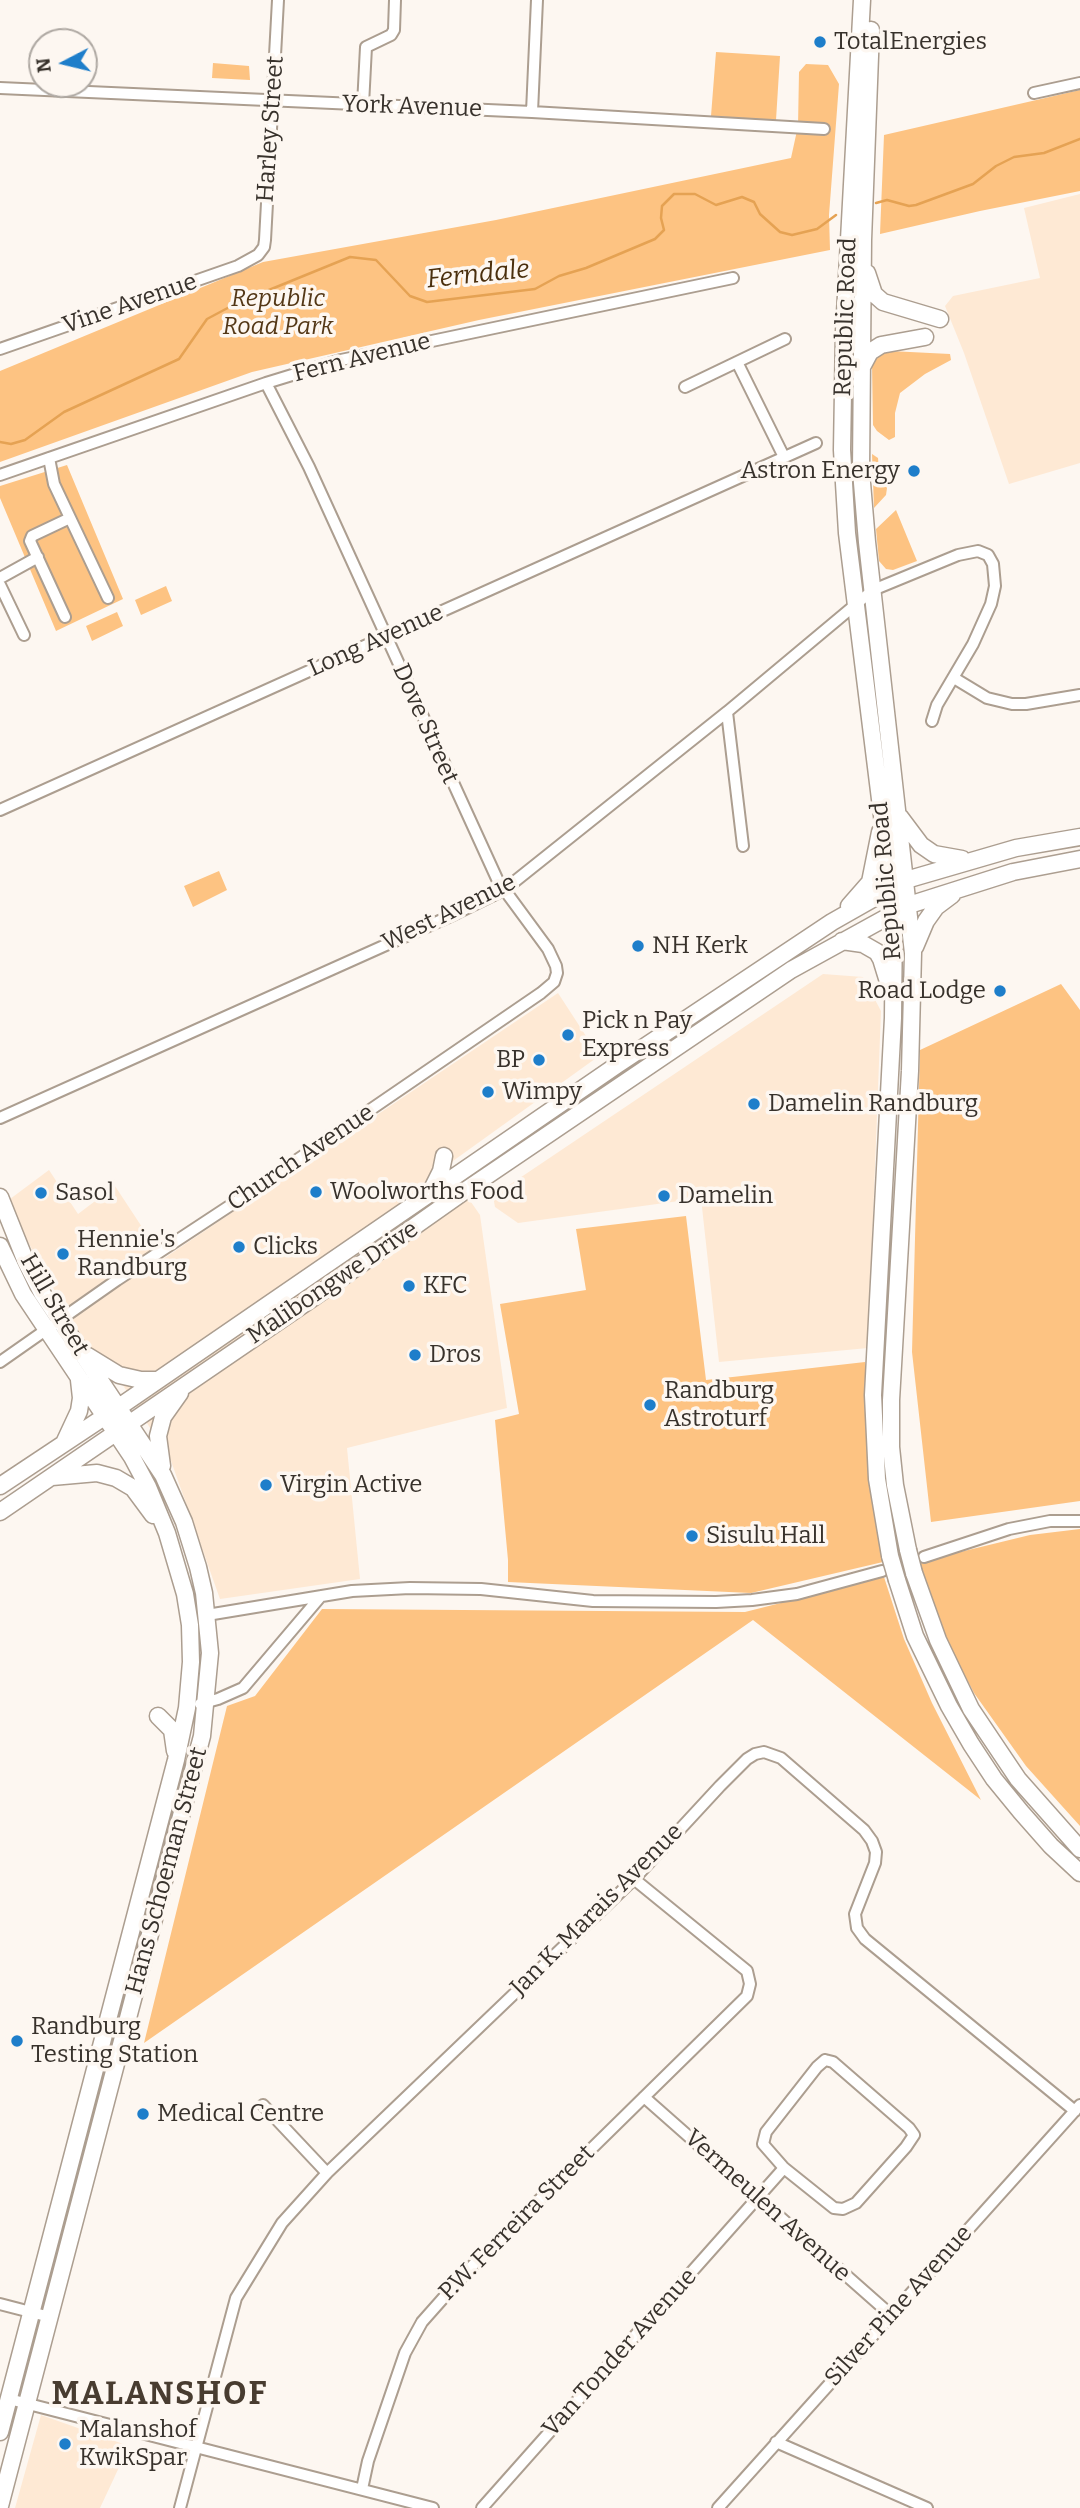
<!DOCTYPE html>
<style>
body{margin:0}
#map{position:relative;width:1080px;height:2508px;overflow:hidden;background:#fdf7f1;font-family:Bitter,serif}
canvas{display:block}
.north{position:absolute;left:28px;top:28px;width:70px;height:70px;box-sizing:border-box;background:#fdf7f1;border:2px solid #aea8a2;border-radius:50%;rotate:263deg;font-size:19px;font-weight:700;line-height:28px;text-align:center;color:#38322c}
.north::after{content:'';display:block;margin:auto;width:24px;height:32px;background:#1e7eca;clip-path:polygon(50% 0,100% 100%,50% 72%,0 100%)}
</style>
<div id="map">
<canvas width="1080" height="2508"></canvas>
<div class="north">N</div>
</div>
<script>
const ctx = document.querySelector('canvas').getContext('2d');
ctx.lineJoin = 'round';
function paint(path, color) {
  ctx.fillStyle = color;
  ctx.fill(path, 'evenodd');
}
function shape(rows) {
  const path = new Path2D();
  for (const r of rows) {
    path.moveTo(r[0], r[1]);
    for (let i = 2; i < r.length; i += 2) path.lineTo(r[i], r[i + 1]);
  }
  return path;
}
function strokePath(path, color, width, dash) {
  ctx.strokeStyle = color;
  ctx.lineWidth = width;
  ctx.lineCap = dash ? 'butt' : 'round';
  ctx.setLineDash(dash || []);
  ctx.stroke(path);
}
function drawText(font, color, halo, rows, align = 'center') {
  ctx.font = font + ' Bitter,serif';
  ctx.lineWidth = 7;
  ctx.setLineDash([]);
  ctx.textBaseline = 'middle';
  ctx.strokeStyle = halo;
  ctx.fillStyle = color;
  for (const [text, x, y, turn = 0] of rows) {
    ctx.save();
    ctx.translate(x, y);
    ctx.rotate((+turn || 0) * Math.PI / 180);
    ctx.textAlign = isNaN(turn) ? turn : align;
    if (halo) ctx.strokeText(text, 0, 0);
    ctx.fillText(text, 0, 0);
    ctx.restore();
  }
}
const built = shape([
 [1080,194,1080,463,1009,484,964,353,945,306,953,296,1040,278,1024,208],
 [823,974,863,977,881,1011,868,1348,719,1362,701,1198,518,1223,495,1207,493,1196],
 [558,993,599,1056,446,1166,480,1215,507,1408,347,1448,360,1579,220,1599,171,1461,107,1360,84,1344,6,1202,49,1170,78,1214,115,1186,163,1259],
 [41,2415,129,2446,100,2508,15,2508]
]);
const green = shape([
 [716,52,780,56,776,120,711,116],
 [213,63,249,66,250,80,212,78],
 [806,64,828,65,839,84,829,215,830,250,479,320,252,372,0,462,0,371,263,262,496,220,791,158,798,126,799,72],
 [1080,90,1080,191,980,211,880,234,884,135],
 [890,351,950,354,951,360,925,374,900,393,895,413,895,437,889,440,877,431,873,425,872,364,881,354],
 [872,454,878,458,879,469,887,488,886,495,874,508],
 [67,465,123,599,56,631,0,498,0,486],
 [896,510,917,561,893,570,886,569,879,561,876,529],
 [166,586,172,601,141,615,135,600],
 [117,612,123,626,92,641,86,626],
 [219,871,227,890,193,907,184,886],
 [1061,984,1080,1010,1080,1501,931,1522,912,1352,920,1050],
 [686,1216,706,1380,865,1362,883,1562,751,1593,508,1582,508,1560,495,1420,519,1414,500,1304,586,1290,576,1229],
 [1080,1529,1080,1826,1026,1766,974,1693,942,1631,919,1562,1030,1535],
 [884,1577,904,1639,932,1703,981,1800,753,1620,144,2043,227,1706,255,1696,322,1609,745,1612]
]);
const stream = shape([
 [876,203,887,200,909,206,916,205,973,184,996,166,1014,157,1044,153,1080,139],
 [0,442,11,444,25,440,64,412,179,359,207,319,237,303,350,257,376,260,410,296,427,302,535,289,559,276,586,268,655,239,664,230,661,218,662,206,674,194,695,194,716,205,742,197,754,202,760,214,780,232,792,235,817,229,836,215]
]);
const minor = shape([
 [0,88,532,112,824,129],
 [1034,93,1080,83],
 [363,105,366,47,391,35,394,30,395,0],
 [532,112,537,0],
 [0,349,238,266,258,255,264,247,265,240,278,0],
 [737,362,784,457],
 [685,387,785,339],
 [49,458,54,484,108,598],
 [0,475,266,383,341,360,733,278],
 [0,578,38,557],
 [0,585,24,635],
 [65,617,30,541,32,536,70,518],
 [954,678,987,698,1012,704,1026,704,1080,695],
 [727,712,743,846],
 [0,810,816,443],
 [0,1118,455,914,504,890,727,712,873,590,958,555,978,551,988,555,993,564,995,586,991,604,973,644,937,705,932,721],
 [0,1362,117,1280,237,1201,541,993,554,982,557,973,556,966,548,949,498,881,309,467,266,383],
 [924,1557,1009,1529,1050,1521,1080,1521],
 [207,1615,352,1591,410,1588,481,1589,593,1601,716,1602,752,1600,797,1594,882,1571],
 [200,1704,218,1699,243,1688,321,1596],
 [825,2060,833,2062,909,2128,914,2135,906,2147,856,2203,843,2209,834,2208,784,2168,763,2144,766,2132,817,2067,825,2060],
 [644,2097,891,2315],
 [263,2105,327,2173],
 [0,2304,50,2317],
 [9,2399,433,2508],
 [776,2442,927,2508],
 [362,2489,368,2461,405,2353,422,2322,469,2269,747,1996,750,1984,747,1971,634,1879],
 [180,2508,236,2298,282,2223,327,2173,634,1879,720,1786,747,1759,755,1754,764,1752,781,1758,864,1830,872,1841,876,1852,875,1863,855,1914,857,1928,865,1939,1075,2111],
 [482,2508,784,2168],
 [718,2508,1080,2105]
]);
const secondary = shape([
 [862,0,844,332,842,450,847,533,894,912,893,1018,873,1395,877,1479,890,1556],
 [871,30,863,240,861,471,867,542,913,953,910,1071,891,1400,891,1447,895,1485,908,1550],
 [867,273,874,294,883,302,940,319],
 [862,367,870,352,881,345,925,337],
 [900,817,921,845,934,854,962,859],
 [849,906,870,882,880,832],
 [842,941,863,944,877,952,881,959,889,985],
 [915,947,926,921,936,907,952,895],
 [430,1193,441,1171,444,1156],
 [0,1197,26,1262,42,1293,163,1475,184,1522,198,1567,204,1593,210,1653,202,1736,0,2506],
 [0,1246,23,1294,132,1457,148,1487,167,1533,185,1594,190,1625,191,1662,187,1708,176,1760,0,2432],
 [88,1356,119,1375,141,1380,157,1380],
 [65,1441,79,1411,81,1398,79,1380],
 [162,1466,158,1436,163,1417,180,1393],
 [52,1477,97,1473,116,1478,133,1488,153,1515],
 [0,1486,119,1407,617,1065,832,922,906,880,1016,848,1080,837],
 [0,1512,313,1298,469,1188,791,970,909,905,1013,872,1080,859],
 [914,1573,938,1640,971,1709,1018,1779,1080,1849],
 [897,1580,915,1636,949,1706,971,1744,994,1779,1021,1812,1051,1846,1080,1873],
 [158,1716,172,1730,175,1751]
]);
const secondaryBridge = shape([
 [908,1550,914,1573],
 [890,1556,897,1580]
]);
const markers = [
 [820,42,7,"#1e7eca"],
 [914,471,7,"#1e7eca"],
 [638,946,7,"#1e7eca"],
 [1000,991,7,"#1e7eca"],
 [568,1035,7,"#1e7eca"],
 [539,1060,7,"#1e7eca"],
 [488,1092,7,"#1e7eca"],
 [754,1104,7,"#1e7eca"],
 [316,1192,7,"#1e7eca"],
 [41,1193,7,"#1e7eca"],
 [664,1196,7,"#1e7eca"],
 [239,1247,7,"#1e7eca"],
 [63,1254,7,"#1e7eca"],
 [409,1286,7,"#1e7eca"],
 [415,1355,7,"#1e7eca"],
 [650,1405,7,"#1e7eca"],
 [266,1485,7,"#1e7eca"],
 [692,1536,7,"#1e7eca"],
 [17,2041,7,"#1e7eca"],
 [143,2114,7,"#1e7eca"],
 [65,2444,7,"#1e7eca"]
];
const poiNames = [
 ["TotalEnergies",834,42],
 ["Astron Energy",900,471,"right"],
 ["NH Kerk",652,946],
 ["Road Lodge",986,991,"right"],
 ["Pick n Pay",582,1021],
 ["Express",582,1049],
 ["BP",525,1060,"right"],
 ["Wimpy",502,1092],
 ["Damelin Randburg",768,1104],
 ["Woolworths Food",330,1192],
 ["Sasol",55,1193],
 ["Damelin",678,1196],
 ["Hennie's",77,1240],
 ["Randburg",77,1268],
 ["Clicks",253,1247],
 ["KFC",423,1286],
 ["Dros",429,1355],
 ["Randburg",664,1391],
 ["Astroturf",664,1419],
 ["Virgin Active",280,1485],
 ["Sisulu Hall",706,1536],
 ["Randburg",31,2027],
 ["Testing Station",31,2055],
 ["Medical Centre",157,2114],
 ["Malanshof",79,2430],
 ["KwikSpar",79,2458]
];
const streetNames = [
 ["York Avenue",412,107,2],
 ["Harley Street",271,129,-86],
 ["Vine Avenue",130,304,-19],
 ["Republic Road",846,317,-88],
 ["Fern Avenue",362,358,-14],
 ["Long Avenue",376,641,-24],
 ["Dove Street",425,724,66],
 ["Republic Road",887,881,-95],
 ["West Avenue",449,913,-26],
 ["Church Avenue",301,1158,-34],
 ["Malibongwe Drive",333,1283,-34],
 ["Hill Street",54,1305,60],
 ["Hans Schoeman Street",167,1871,-75],
 ["Jan K. Marais Avenue",597,1910,-45],
 ["Vermeulen Avenue",767,2206,42],
 ["P.W. Ferreira Street",517,2223,-45],
 ["Silver Pine Avenue",899,2306,-48],
 ["Van Tonder Avenue",620,2353,-48]
];
const parkNames = [
 ["Republic",278,299],
 ["Road Park",278,327]
];
const waterNames = [
 ["Ferndale",478,275,-6]
];
const districtNames = [
 ["MALANSHOF",160,2395]
];
paint(built, '#fee9d4');
paint(green, '#fdc382');
strokePath(stream, '#e5a253', 2.5);
strokePath(minor, '#ac9e90', 14);
strokePath(secondary, '#ac9e90', 19);
strokePath(minor, '#fff', 10);
strokePath(secondary, '#fff', 16);
strokePath(secondaryBridge, '#ac9e90', 19, []);
strokePath(secondaryBridge, '#fff', 16);
for (const [x, y, r, color] of markers) {
  const dot = new Path2D();
  dot.arc(x, y, r, 0, 2 * Math.PI);
  ctx.fillStyle = color;
  ctx.fill(dot);
  strokePath(dot, '#fdf7f1', 2.5);
}
drawText('24px', '#38322c', '#fdf7f1', poiNames, 'left');
drawText('24px', '#38322c', '#fdf7f1', streetNames);
drawText('italic 24px', '#543817', '#fdf7f1', parkNames);
drawText('italic 26px', '#4a2f0d', '#fdf7f1', waterNames);
ctx.letterSpacing = '2px';
drawText('bold 32px', '#483c30', '#fdf7f1', districtNames);
ctx.letterSpacing = '0px';
</script>
